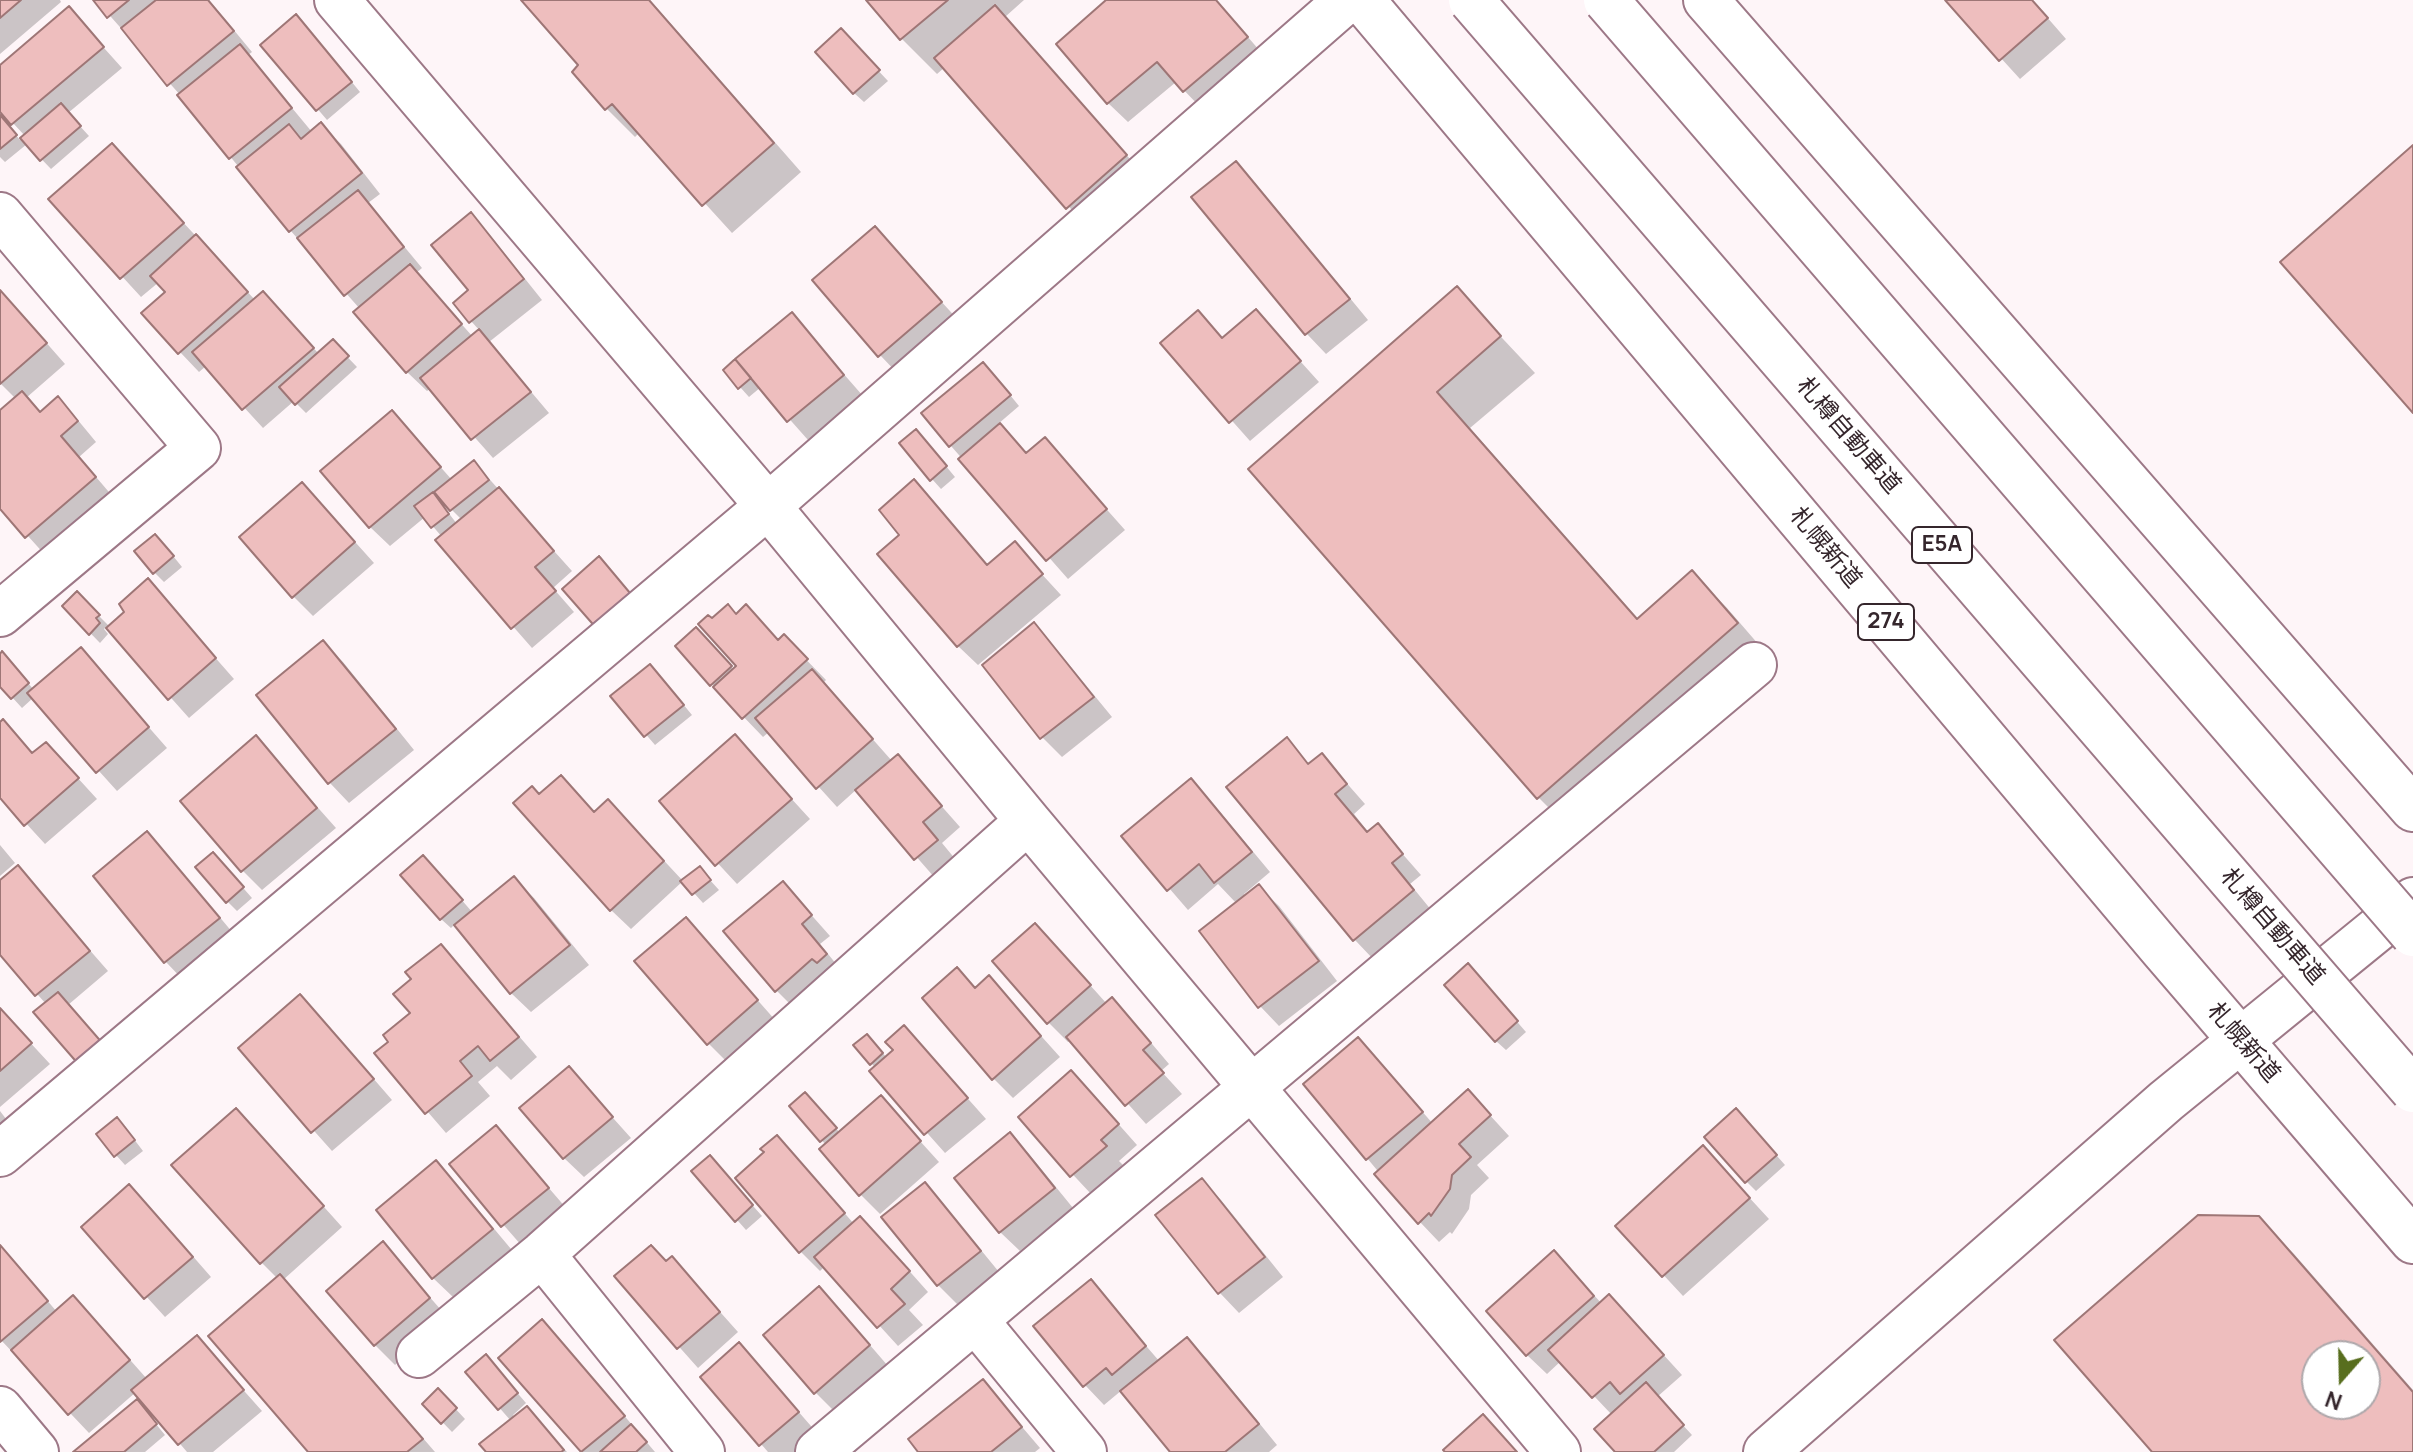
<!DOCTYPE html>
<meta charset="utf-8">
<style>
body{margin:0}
#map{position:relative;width:2413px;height:1452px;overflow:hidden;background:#fef5f8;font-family:Manrope,sans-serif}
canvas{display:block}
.north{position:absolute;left:2301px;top:1340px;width:80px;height:80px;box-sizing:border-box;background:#fff;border:2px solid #aea8ab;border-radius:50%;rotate:200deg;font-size:22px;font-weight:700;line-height:32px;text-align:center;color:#35262c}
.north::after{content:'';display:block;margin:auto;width:28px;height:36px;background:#586e1e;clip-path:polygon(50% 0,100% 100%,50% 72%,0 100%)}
</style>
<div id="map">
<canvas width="2413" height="1452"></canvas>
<div class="north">N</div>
</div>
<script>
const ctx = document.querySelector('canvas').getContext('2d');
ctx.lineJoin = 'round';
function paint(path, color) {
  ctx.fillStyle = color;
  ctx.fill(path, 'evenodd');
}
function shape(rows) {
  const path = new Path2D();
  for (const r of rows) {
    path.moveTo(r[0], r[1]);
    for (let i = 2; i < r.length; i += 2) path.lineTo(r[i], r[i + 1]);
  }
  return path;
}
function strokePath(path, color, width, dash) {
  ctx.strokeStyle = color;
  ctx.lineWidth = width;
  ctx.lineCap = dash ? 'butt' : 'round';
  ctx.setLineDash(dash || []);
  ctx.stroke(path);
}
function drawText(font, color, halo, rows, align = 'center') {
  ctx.font = font + ' Manrope,"Noto Sans JP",sans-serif';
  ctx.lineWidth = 6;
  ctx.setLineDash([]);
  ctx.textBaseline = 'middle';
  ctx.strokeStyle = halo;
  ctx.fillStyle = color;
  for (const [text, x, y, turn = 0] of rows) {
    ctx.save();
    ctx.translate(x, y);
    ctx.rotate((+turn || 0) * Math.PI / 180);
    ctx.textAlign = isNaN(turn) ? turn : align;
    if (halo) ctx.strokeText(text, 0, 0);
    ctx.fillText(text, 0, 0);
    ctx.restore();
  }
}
const shadow = shape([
 [0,0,60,0,61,2,0,54],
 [96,0,209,0,252,52,248,55,312,132,321,125,341,144,380,194,368,203,422,268,416,273,473,337,480,331,471,321,470,215,490,235,542,300,489,342,549,413,493,458,431,388,427,391,407,372,360,309,290,230,181,96],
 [524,0,650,0,801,172,732,233,640,132,635,137,607,109,574,72,581,65],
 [869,0,1024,0,1005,17,1145,176,1087,227,945,67,937,74,902,39],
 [1108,0,1216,0,1266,58,1204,111,1176,82,1128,122,1108,103],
 [1948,0,2032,0,2066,39,2020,79],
 [69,9,122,68,68,113,89,136,51,169,27,144,5,162,0,157,0,116,20,140,25,136,0,109,0,67],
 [306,26,360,92,327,120,263,45],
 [841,31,888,81,864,102,854,93],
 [1235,164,1255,183,1368,320,1326,354,1307,334,1194,198],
 [131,166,255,300,282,314,319,354,333,342,357,367,306,413,294,401,263,428,206,366,199,372,180,352,167,292,159,282,141,297,51,199],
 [875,229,960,322,899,375,880,355],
 [1456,289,1535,373,1470,428,1639,620,1692,573,1727,608,1772,660,1574,833,1539,798,1251,469],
 [0,290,65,364,26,398,41,413,57,399,77,419,96,442,79,457,114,498,46,556,0,505,0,413,16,399,0,383],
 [1198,312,1224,339,1256,312,1319,382,1250,441,1163,343],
 [792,315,863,396,808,440,761,387,749,397,740,387],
 [993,374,1019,406,998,424,1028,455,1045,440,1125,530,1068,579,951,446],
 [392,412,452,480,483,472,572,571,553,588,574,612,532,648,438,541,442,537,425,517,390,546,370,527],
 [443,501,462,520,457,524,441,503],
 [926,442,955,477,941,489,932,479],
 [914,482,989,566,1014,544,1061,595,978,665,958,646,902,535],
 [321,504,374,563,313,616,293,596],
 [165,546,182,567,164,582,154,572],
 [148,581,234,679,189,718,107,626,104,629,108,634,100,643,64,606,77,594,110,627,126,613],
 [737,616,779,641,784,637,826,680,823,683,892,761,898,757,960,827,942,843,956,860,935,878,857,789,837,807,769,732,763,737,712,684,705,639,734,670,739,666,712,621],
 [1034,625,1053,645,1112,717,1062,757,1042,737,984,665],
 [323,643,343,662,414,750,349,803,330,783,258,696],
 [81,650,167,748,117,791,33,698,22,708,0,684,0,656,12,664,34,690],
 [660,676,692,715,655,745,613,696],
 [0,724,33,755,65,764,97,799,45,844,0,795],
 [735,737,810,819,737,884,661,802],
 [256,738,336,828,262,890,243,871],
 [1287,740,1310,765,1322,755,1365,804,1354,814,1369,833,1378,826,1421,875,1410,884,1432,911,1374,960,1355,940,1229,787],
 [1191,781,1210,800,1270,872,1244,894,1246,897,1259,887,1279,906,1337,981,1279,1026,1260,1006,1237,904,1218,884,1188,910,1124,836],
 [540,797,628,822,683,881,631,929,611,910],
 [147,834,167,854,238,939,185,982,166,962,95,876],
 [0,845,15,863,0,876],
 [222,864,252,898,237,911,227,901],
 [433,867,473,913,514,879,534,898,589,965,531,1012,511,993,455,924,451,928,441,919],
 [18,868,108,971,68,1005,46,1004,0,952,0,883],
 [700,869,719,890,703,903,694,893],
 [783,883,830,936,820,944,845,975,796,1010,776,990],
 [686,919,776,1021,728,1063,708,1043],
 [441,946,537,1057,511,1080,497,1066,478,1082,490,1096,446,1133,377,1053,391,1042,412,1014,414,979],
 [1055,946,1107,1004,1112,1000,1131,1019,1169,1064,1161,1071,1182,1094,1146,1124,1071,1040,1068,1042,1049,1023,995,961],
 [957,970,976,989,989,978,1060,1057,1013,1098,993,1078],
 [1477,976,1526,1032,1506,1050,1496,1041],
 [0,1010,50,1064,0,1107],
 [320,1017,392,1100,332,1151,241,1049],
 [904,1027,986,1119,945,1153,872,1071,876,1068,871,1063,877,1046,887,1058,896,1050],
 [1378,1060,1433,1124,1487,1112,1509,1136,1477,1165,1489,1178,1471,1195,1469,1209,1452,1234,1450,1232,1439,1242,1420,1222,1367,1158],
 [569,1069,631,1138,584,1177,564,1158],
 [1090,1092,1137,1145,1119,1161,1125,1167,1092,1195,1020,1118],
 [881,1098,939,1162,880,1214,860,1194,826,1145,791,1106,815,1104,840,1133],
 [0,1111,19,1136,0,1149],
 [1746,1121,1785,1165,1756,1191,1746,1181],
 [496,1127,567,1209,522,1246,451,1165],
 [127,1130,143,1151,125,1165,116,1155],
 [255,1130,342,1227,283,1280,308,1305,435,1452,310,1452,278,1279,261,1262],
 [1010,1135,1029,1154,1073,1208,1020,1251,1000,1232],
 [796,1157,854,1224,880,1238,928,1292,909,1310,923,1325,898,1346,825,1266,820,1271,800,1251],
 [436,1163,455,1182,511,1249,453,1297,433,1278],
 [719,1168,762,1216,746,1230,694,1171],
 [1722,1168,1769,1219,1683,1296,1618,1226],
 [1202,1181,1221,1200,1283,1277,1239,1313,1220,1293,1157,1216],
 [925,1185,944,1205,999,1272,958,1305,938,1285],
 [149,1206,211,1277,165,1317,83,1227],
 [2258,1218,2294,1254,2413,1390,2413,1452,2154,1452],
 [2317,1356,2365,1356,2365,1404,2317,1404],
 [383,1244,449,1319,395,1365,375,1345],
 [0,1245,57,1312,93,1318,147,1379,197,1338,262,1411,213,1452,187,1452,136,1392,89,1433,0,1339],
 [672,1258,738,1332,698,1368,616,1276,666,1263],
 [1573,1272,1602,1304,1629,1317,1682,1375,1657,1397,1692,1435,1674,1452,1617,1452,1612,1415,1561,1361,1547,1374,1527,1355],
 [1090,1281,1160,1362,1187,1340,1207,1359,1277,1445,1269,1452,1172,1452,1122,1390,1104,1405,1085,1385],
 [838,1308,888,1366,835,1412,816,1393],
 [542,1322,562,1342,655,1452,581,1452,501,1358],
 [758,1365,817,1433,795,1452,768,1452,703,1377],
 [495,1367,526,1403,513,1415,515,1418,527,1408,567,1452,488,1452,511,1421,468,1372],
 [983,1381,1040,1448,1035,1452,921,1452],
 [438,1390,465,1419,452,1432,425,1404],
 [146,1412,165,1435,145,1452,76,1452]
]);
const building = shape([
 [0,0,21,0,0,18,0,0],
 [93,0,129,0,107,18,93,0],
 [156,0,208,0,234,31,167,86,121,28,156,0],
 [521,0,649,0,774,143,702,206,612,104,605,110,572,72,578,65,521,0],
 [866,0,948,0,900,40,866,0],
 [1106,0,1216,0,1248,37,1183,92,1157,62,1107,104,1056,44,1106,0],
 [1945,0,2032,0,2048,18,1999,61,1945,0],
 [995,5,1127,155,1066,209,934,58,995,5],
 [69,6,104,47,11,125,0,112,0,65,69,6],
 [296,14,352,82,316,111,260,45,296,14],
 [841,28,880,70,853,94,815,52,841,28],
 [240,44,292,108,229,159,177,95,240,44],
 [61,103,81,126,40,161,20,138,61,103],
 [0,115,17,135,0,149,0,115],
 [321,122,362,173,289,232,236,167,289,124,301,139,321,122],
 [112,143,184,223,120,279,48,199,112,143],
 [2413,145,2413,413,2280,262,2413,145],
 [1236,161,1350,299,1305,335,1191,197,1236,161],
 [358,190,404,247,344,296,297,238,358,190],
 [471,212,524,279,469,323,453,303,468,290,431,245,471,212],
 [875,226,942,302,878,357,812,280,875,226],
 [196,234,248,292,178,354,141,313,165,292,150,276,196,234],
 [410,264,462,324,406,373,353,312,410,264],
 [1457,286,1501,336,1437,392,1637,619,1692,570,1738,623,1537,799,1248,469,1457,286],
 [0,290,47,343,0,384,0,290],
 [263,291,314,348,242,410,192,352,263,291],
 [1256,309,1301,361,1229,423,1160,343,1198,310,1222,338,1256,309],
 [792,312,844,375,787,422,735,359,792,312],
 [479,329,531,392,471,440,420,378,479,329],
 [333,339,349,356,295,405,279,387,333,339],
 [735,359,751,378,738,389,723,370,735,359],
 [983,362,1011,395,949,447,921,413,983,362],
 [22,391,40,412,58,396,78,421,61,436,96,477,25,538,0,509,0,410,22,391],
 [392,410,441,467,369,528,320,471,392,410],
 [1000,423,1026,453,1045,437,1107,509,1046,561,958,459,1000,423],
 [916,429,947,466,930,481,899,443,916,429],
 [474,460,489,480,450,511,434,492,474,460],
 [914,479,987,565,1015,541,1043,574,957,647,877,554,899,535,879,510,914,479],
 [302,482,355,542,292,598,239,537,302,482],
 [499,487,554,551,535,567,556,591,511,629,435,540,499,487],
 [433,492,449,514,431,528,414,506,433,492],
 [155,534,174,556,153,574,134,551,155,534],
 [599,556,635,599,598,630,562,589,599,556],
 [148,578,216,658,168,700,106,628,124,612,119,604,148,578],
 [77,591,100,615,96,618,100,623,89,635,62,606,77,591],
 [728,604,736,614,746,604,778,640,784,634,808,659,742,719,713,687,736,666,698,624,708,615,712,618,728,604],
 [1034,622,1094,697,1040,739,982,665,1034,622],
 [696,627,732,666,710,686,675,646,696,627],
 [323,640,396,729,328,784,256,695,323,640],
 [81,647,149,727,96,773,27,693,81,647],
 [2,651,29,683,11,699,0,687,0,654,2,651],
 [650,664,684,705,644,737,610,696,650,664],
 [812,669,873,739,816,789,755,718,812,669],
 [3,719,32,753,46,742,79,778,24,826,0,798,0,722,3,719],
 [735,734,792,799,715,866,659,801,735,734],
 [256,735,317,808,241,872,180,801,256,735],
 [1287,737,1308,764,1322,753,1347,784,1335,794,1367,832,1378,823,1403,854,1392,863,1414,890,1353,941,1226,787,1287,737],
 [898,754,942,806,923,822,938,840,914,860,855,790,898,754],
 [561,775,594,812,608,799,664,861,610,911,513,803,532,786,539,794,561,775],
 [1191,778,1252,852,1214,883,1199,864,1167,891,1121,836,1191,778],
 [147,831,220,918,164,963,93,876,147,831],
 [213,852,244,887,226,903,195,867,213,852],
 [423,855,463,900,440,920,400,875,423,855],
 [18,865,90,951,35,996,0,955,0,880,18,865],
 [700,866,711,880,692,895,680,881,700,866],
 [514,876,570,945,510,994,454,925,514,876],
 [783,881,812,915,802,924,827,954,817,963,812,959,775,992,723,931,783,881],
 [1259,884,1319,961,1258,1008,1199,931,1259,884],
 [686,917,758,1000,707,1045,634,961,686,917],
 [1035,923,1091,985,1047,1024,992,961,1035,923],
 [441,944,519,1037,490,1061,478,1046,460,1061,472,1076,425,1114,374,1053,388,1042,383,1035,410,1013,393,994,411,979,405,972,441,944],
 [1468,963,1518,1021,1495,1042,1444,985,1468,963],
 [957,967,975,988,989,975,1041,1036,992,1080,922,998,957,967],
 [58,992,104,1045,80,1066,33,1012,58,992],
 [300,994,374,1079,311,1133,238,1048,300,994],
 [1112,997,1151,1043,1143,1050,1164,1073,1125,1106,1066,1037,1112,997],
 [0,1008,32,1043,0,1071,0,1008],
 [904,1025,968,1098,924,1135,869,1071,893,1050,885,1042,904,1025],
 [867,1034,883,1053,870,1065,853,1045,867,1034],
 [1358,1037,1423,1112,1366,1160,1303,1084,1358,1037],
 [569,1066,613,1117,563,1159,519,1108,569,1066],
 [1071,1070,1119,1124,1101,1140,1107,1146,1070,1177,1018,1117,1071,1070],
 [1468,1089,1491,1115,1459,1144,1471,1157,1452,1175,1450,1189,1431,1216,1429,1213,1418,1224,1374,1174,1468,1089],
 [805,1092,837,1128,820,1142,789,1106,805,1092],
 [881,1095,921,1141,859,1196,819,1149,881,1095],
 [236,1108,324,1206,260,1264,171,1165,236,1108],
 [1736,1108,1777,1155,1745,1183,1704,1137,1736,1108],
 [117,1117,135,1140,114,1157,96,1134,117,1117],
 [496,1125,549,1188,501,1227,449,1164,496,1125],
 [1010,1132,1055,1188,999,1233,954,1178,1010,1132],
 [777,1135,845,1213,799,1253,735,1178,764,1152,760,1149,777,1135],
 [1703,1145,1750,1198,1662,1277,1615,1226,1703,1145],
 [710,1155,753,1205,735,1222,691,1171,710,1155],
 [436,1160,493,1229,432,1279,376,1210,436,1160],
 [1202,1178,1265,1257,1218,1294,1155,1215,1202,1178],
 [925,1182,981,1251,937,1286,881,1217,925,1182],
 [129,1184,193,1257,144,1299,81,1227,129,1184],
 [2198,1215,2259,1216,2413,1392,2413,1452,2152,1452,2054,1340,2198,1215],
 [2317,1356,2365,1356,2365,1404,2317,1404,2317,1356],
 [860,1216,910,1271,891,1289,905,1304,877,1328,814,1257,860,1216],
 [383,1241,430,1298,374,1346,326,1291,383,1241],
 [0,1245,48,1301,0,1342,0,1245],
 [651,1245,666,1261,672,1256,720,1312,677,1349,614,1276,651,1245],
 [1554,1250,1594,1296,1526,1356,1486,1311,1554,1250],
 [280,1274,423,1439,407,1452,308,1452,208,1336,280,1274],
 [1091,1279,1146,1346,1112,1375,1106,1368,1083,1387,1033,1326,1091,1279],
 [819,1286,870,1345,814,1394,763,1335,819,1286],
 [1609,1294,1664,1355,1620,1394,1610,1382,1592,1398,1548,1350,1609,1294],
 [73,1295,130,1360,68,1415,11,1350,73,1295],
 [542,1319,625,1416,581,1452,498,1358,542,1319],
 [197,1335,244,1390,178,1445,131,1390,197,1335],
 [1187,1337,1259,1424,1225,1452,1170,1452,1120,1391,1187,1337],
 [739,1342,799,1412,759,1446,700,1377,739,1342],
 [486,1354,518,1393,498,1410,465,1372,486,1354],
 [983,1379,1022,1427,991,1452,918,1452,908,1439,983,1379],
 [1646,1382,1684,1425,1654,1452,1615,1452,1594,1429,1646,1382],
 [438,1388,457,1408,441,1424,422,1404,438,1388],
 [137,1399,157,1424,124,1452,73,1452,137,1399],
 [527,1406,564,1450,561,1452,486,1452,479,1444,527,1406],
 [1483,1414,1517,1452,1445,1452,1443,1450,1483,1414],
 [631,1424,647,1442,636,1452,600,1452,631,1424]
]);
const minor = shape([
 [337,0,768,506,1028,821,1558,1452],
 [0,215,198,448,0,614],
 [0,1154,768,506,1347,0],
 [542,1254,702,1452],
 [976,1321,1084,1452],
 [419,1355,542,1254,1028,821],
 [0,1409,36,1452],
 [818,1452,1754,665],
 [1766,1452,2166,1101,2413,900]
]);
const highway = shape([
 [1362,0,2162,949,2413,1241],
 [1706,0,2413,809]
]);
const highwayBridge = shape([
 [1471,0,2413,1090],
 [1606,0,2413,934]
]);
const shields = [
 [1942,545,60],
 [1886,622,56]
];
const shieldNames = [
 ["E5A",1942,545],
 ["274",1886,622]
];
const streetNames = [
 ["札樽自動車道",1848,436,49],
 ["札幌新道",1825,548,50],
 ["札樽自動車道",2272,927,49],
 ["札幌新道",2243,1043,49]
];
paint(shadow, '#0003');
paint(building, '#eebebe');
strokePath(building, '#9e7676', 2);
strokePath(minor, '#9d7887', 48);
strokePath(highway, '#9d7887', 48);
strokePath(minor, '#fff', 44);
strokePath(highway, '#fff', 44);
strokePath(highwayBridge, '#9d7887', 48, []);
strokePath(highwayBridge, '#fff', 44);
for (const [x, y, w] of shields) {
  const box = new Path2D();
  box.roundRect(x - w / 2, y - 18, w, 36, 6);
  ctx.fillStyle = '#fff';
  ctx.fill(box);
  strokePath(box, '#35262c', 2);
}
drawText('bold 22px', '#35262c', null, shieldNames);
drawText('24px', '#35262c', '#fff', streetNames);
</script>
